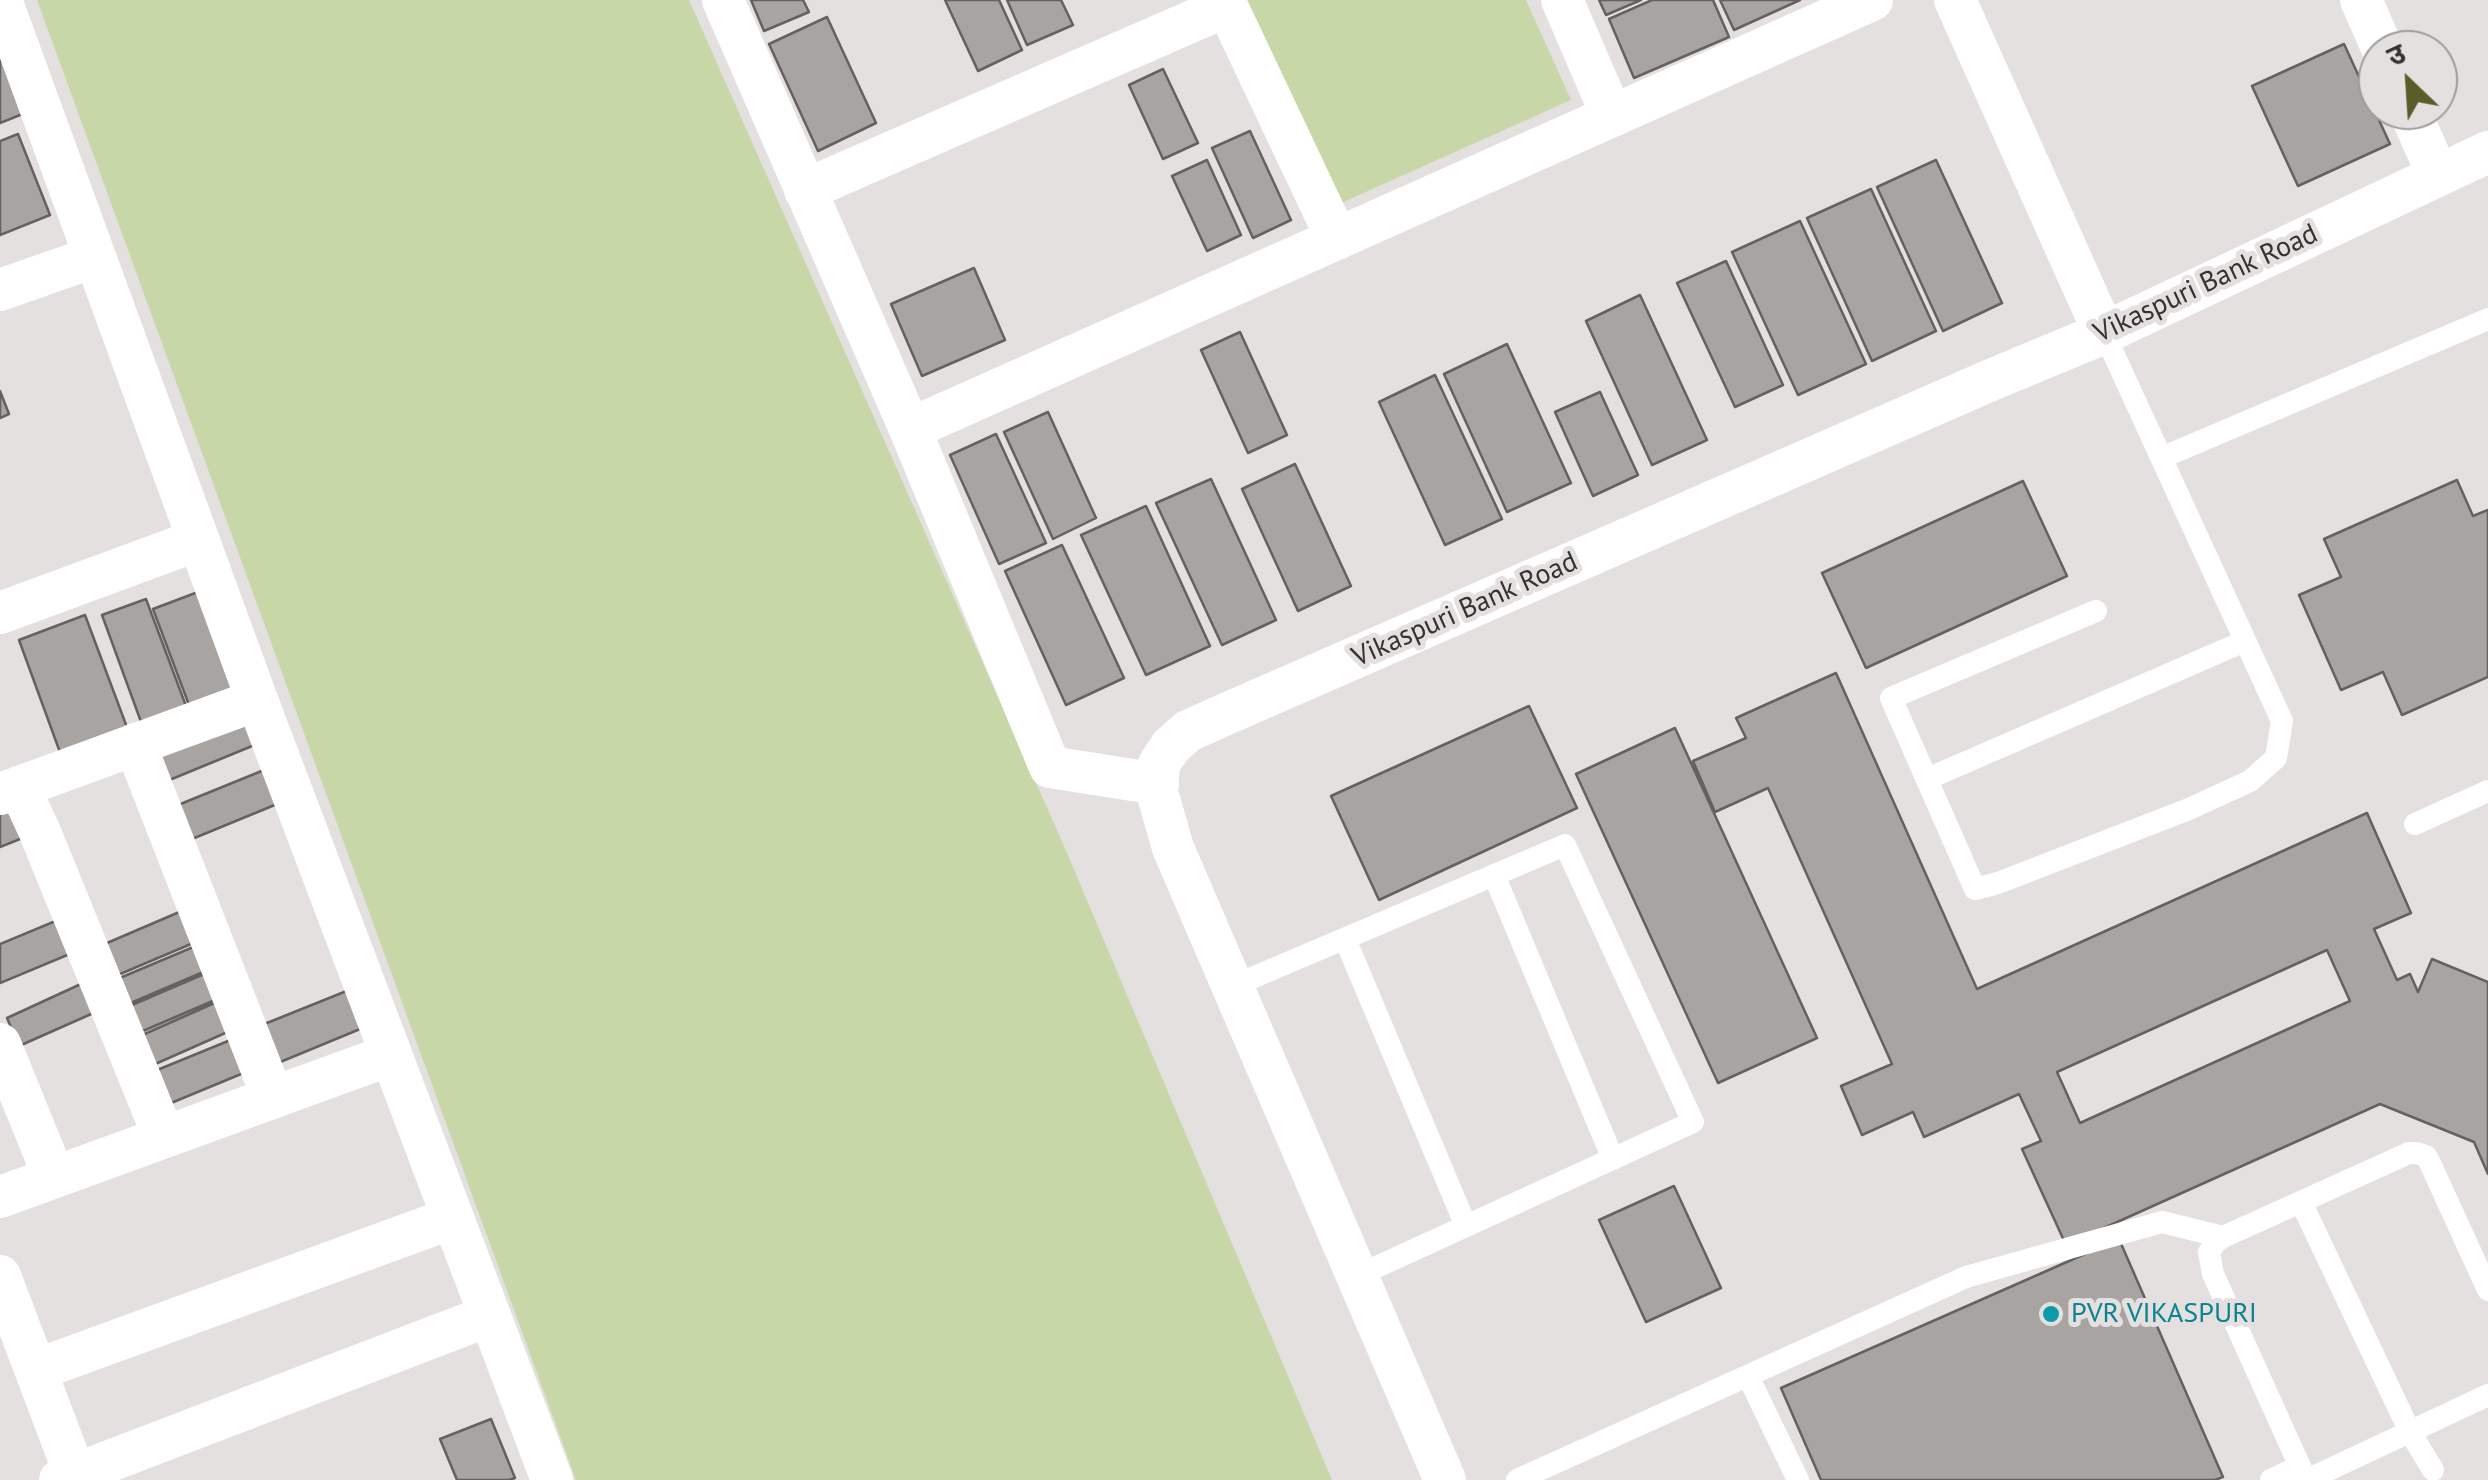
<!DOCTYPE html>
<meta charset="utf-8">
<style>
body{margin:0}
#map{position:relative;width:2488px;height:1480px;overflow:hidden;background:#e4e0df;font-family:"PT Sans","Noto Sans Devanagari",sans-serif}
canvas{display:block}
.north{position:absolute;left:2358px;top:30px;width:100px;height:100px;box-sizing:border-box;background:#e4e0df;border:2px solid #9e9b9a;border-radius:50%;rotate:335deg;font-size:28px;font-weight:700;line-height:40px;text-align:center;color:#343332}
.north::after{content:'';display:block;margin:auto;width:35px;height:45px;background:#5a5c29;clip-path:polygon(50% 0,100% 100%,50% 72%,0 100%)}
</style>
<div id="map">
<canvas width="2488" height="1480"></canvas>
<div class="north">उ</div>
</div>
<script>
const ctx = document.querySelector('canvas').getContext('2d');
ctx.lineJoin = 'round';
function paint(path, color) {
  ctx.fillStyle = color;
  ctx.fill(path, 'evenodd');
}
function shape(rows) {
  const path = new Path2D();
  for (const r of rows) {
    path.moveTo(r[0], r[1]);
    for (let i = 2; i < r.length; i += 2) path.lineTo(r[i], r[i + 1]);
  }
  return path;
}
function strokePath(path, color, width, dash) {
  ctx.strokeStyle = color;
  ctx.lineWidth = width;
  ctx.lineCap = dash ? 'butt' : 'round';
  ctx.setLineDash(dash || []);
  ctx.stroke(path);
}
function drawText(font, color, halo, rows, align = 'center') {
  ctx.font = font + ' "PT Sans",sans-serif';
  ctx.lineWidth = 10;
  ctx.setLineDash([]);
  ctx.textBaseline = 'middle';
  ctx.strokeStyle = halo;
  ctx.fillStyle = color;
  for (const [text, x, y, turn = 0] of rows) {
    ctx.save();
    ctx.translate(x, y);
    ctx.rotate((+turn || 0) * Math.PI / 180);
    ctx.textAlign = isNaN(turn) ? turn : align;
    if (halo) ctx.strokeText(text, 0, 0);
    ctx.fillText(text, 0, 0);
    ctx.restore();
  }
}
const green = shape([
 [37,0,689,0,1064,846,1332,1480,576,1480],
 [1237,0,1526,0,1571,100,1330,208]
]);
const building = shape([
 [751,0,803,0,809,12,764,31,751,0],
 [945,0,999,0,1022,50,978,71,945,0],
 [1007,0,1061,0,1073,25,1027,45,1007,0],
 [1599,0,1641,0,1606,15,1599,0],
 [1652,0,1713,0,1729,37,1634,78,1609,19,1652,0],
 [1720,0,1800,0,1734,30,1720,0],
 [827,17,876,123,818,151,769,44,827,17],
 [2344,44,2390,144,2298,186,2252,86,2344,44],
 [0,50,25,113,0,123,0,50],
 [1163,69,1198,143,1163,159,1129,85,1163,69],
 [1250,131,1291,220,1253,238,1212,148,1250,131],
 [18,134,50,215,0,235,0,141,18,134],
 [1207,160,1241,235,1207,251,1172,176,1207,160],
 [1936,160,2002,303,1943,331,1877,187,1936,160],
 [1871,189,1936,331,1872,361,1807,218,1871,189],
 [1800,221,1866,364,1798,395,1732,252,1800,221],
 [1726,261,1783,385,1735,407,1677,283,1726,261],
 [974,268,1005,340,922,376,891,304,974,268],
 [1640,295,1707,440,1652,465,1586,321,1640,295],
 [1240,332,1287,435,1248,453,1201,350,1240,332],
 [1507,344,1571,483,1507,512,1444,374,1507,344],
 [1435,375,1502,519,1445,545,1379,402,1435,375],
 [0,391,9,414,0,418,0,391],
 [1600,392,1638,475,1593,496,1555,412,1600,392],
 [1048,412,1096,518,1053,539,1004,432,1048,412],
 [996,434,1046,543,999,564,950,455,996,434],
 [1295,464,1351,586,1298,611,1242,489,1295,464],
 [1211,479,1276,620,1222,645,1156,503,1211,479],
 [2457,480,2473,516,2488,510,2488,677,2402,715,2383,672,2341,690,2299,595,2341,577,2324,539,2457,480],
 [2023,481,2067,576,1866,668,1822,573,2023,481],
 [1146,506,1210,646,1146,675,1081,535,1146,506],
 [1062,545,1124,678,1066,705,1005,571,1062,545],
 [198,592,234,689,189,705,153,609,198,592],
 [146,599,189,714,144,730,102,615,146,599],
 [85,615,128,730,61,755,19,640,85,615],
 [1836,673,1977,989,2367,813,2411,913,2374,929,2397,980,2410,974,2418,992,2432,959,2488,982,2488,1174,2474,1142,2380,1104,2066,1245,2022,1149,2041,1141,2019,1094,1924,1137,1913,1112,1862,1135,1841,1086,1892,1064,1768,788,1715,812,1693,761,1746,738,1736,718,1836,673],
 [2327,950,2350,1001,2080,1123,2057,1072,2327,950],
 [1529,706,1577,808,1379,900,1331,796,1529,706],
 [245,713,257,744,167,781,155,750,245,713],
 [1675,728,1817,1038,1718,1083,1576,774,1675,728],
 [269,768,282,802,192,839,178,805,269,768],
 [0,803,30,835,0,847,0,803],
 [184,910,198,941,106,980,93,949,184,910],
 [70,915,84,948,0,983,0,944,70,915],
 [198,945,208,970,119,1008,108,983,198,945],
 [204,974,215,1000,129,1037,118,1011,204,974],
 [94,978,107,1007,19,1046,7,1018,94,978],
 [349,990,365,1027,273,1065,257,1027,349,990],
 [228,997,241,1026,144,1069,131,1040,228,997],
 [233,1039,246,1072,159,1108,145,1075,233,1039],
 [1674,1186,1721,1288,1646,1322,1599,1220,1674,1186],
 [2119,1239,2223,1477,2215,1480,1821,1480,1781,1388,2119,1239],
 [491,1419,515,1478,509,1480,457,1480,440,1439,491,1419]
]);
const service = shape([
 [2161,458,2488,319],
 [2096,611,1891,698,1975,889,1998,883,2189,809,2250,781,2276,758,2282,721,2104,333],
 [1927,779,2245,641],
 [2415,824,2488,791],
 [1494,875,1613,1159],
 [1345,939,1466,1226],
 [1233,986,1565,845,1693,1122,1357,1276],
 [2301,1202,2410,1432,2433,1470],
 [1748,1376,1798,1480],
 [1517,1480,1966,1277,2162,1222,2223,1237],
 [2271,1480,2300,1466],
 [2306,1480,2213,1274,2209,1252,2215,1243,2223,1237,2409,1153,2416,1153,2426,1156,2429,1161,2488,1290],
 [2307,1480,2488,1395]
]);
const minor = shape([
 [1,0,257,700,552,1480],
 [723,0,910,429,1050,767,1158,784],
 [1224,0,1337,239],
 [1562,0,1612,116],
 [1955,0,2104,333],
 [2361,0,2383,50],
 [2409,110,2438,175],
 [805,190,1227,6],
 [0,290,94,257],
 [910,429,1872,0],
 [0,613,198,540],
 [135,744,273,1098],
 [19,787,39,830,164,1137],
 [0,794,257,700],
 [0,1044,54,1177],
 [0,1197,390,1055],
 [0,1276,77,1480],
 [36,1370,452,1218],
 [60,1480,488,1316],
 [1445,1480,1173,848,1157,792,1159,764,1171,746,1188,731,1226,714,1991,380,2104,333,2488,152]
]);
const markers = [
 [2051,1314,10,"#0f9aa8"]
];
const streetNames = [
 ["Vikaspuri Bank Road",2206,284,-25],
 ["Vikaspuri Bank Road",1465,610,-24]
];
const cultureNames = [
 ["PVR VIKASPURI",2071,1314]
];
paint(green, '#c8d7a8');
paint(building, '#a8a4a2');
strokePath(building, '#64615f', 2.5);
strokePath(service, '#fff', 22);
strokePath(minor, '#fff', 42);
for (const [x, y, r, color] of markers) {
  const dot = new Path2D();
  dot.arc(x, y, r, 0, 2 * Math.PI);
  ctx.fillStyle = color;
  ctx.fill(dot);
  strokePath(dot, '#e4e0df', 4);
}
drawText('28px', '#343332', '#e4e0df', streetNames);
drawText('28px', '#0d838f', '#e4e0df', cultureNames, 'left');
</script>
